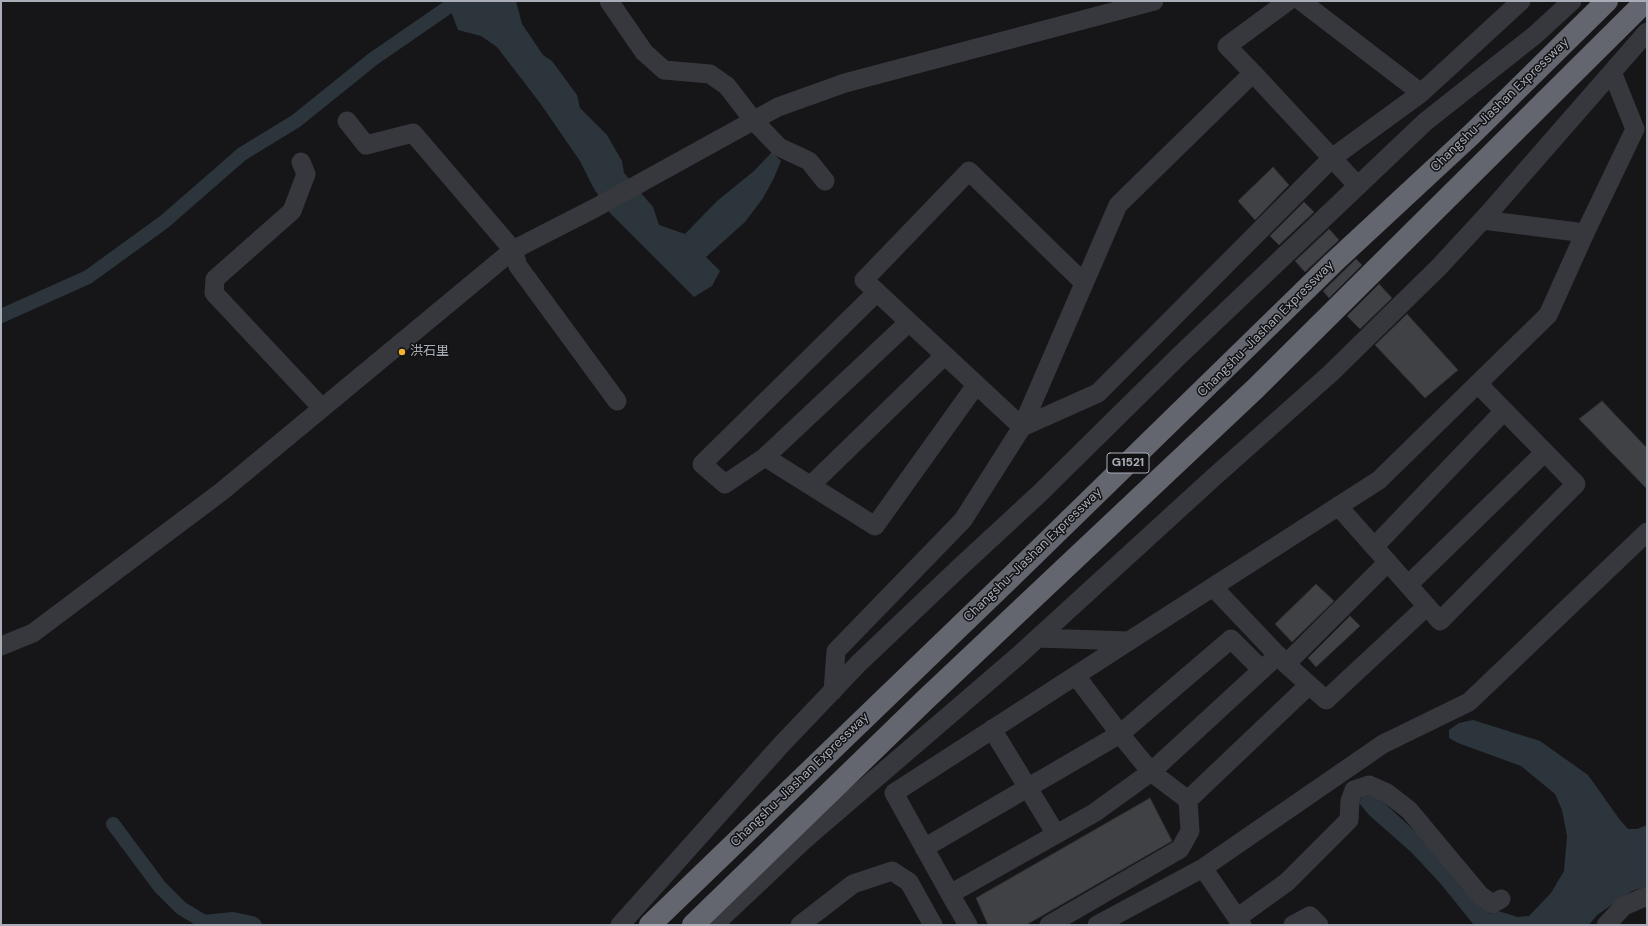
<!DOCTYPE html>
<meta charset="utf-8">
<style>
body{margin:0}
#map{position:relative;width:1648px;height:926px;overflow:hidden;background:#161618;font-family:"DM Sans",sans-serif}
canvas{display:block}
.frame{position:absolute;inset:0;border:2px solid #a8adb8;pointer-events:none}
</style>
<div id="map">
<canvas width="1648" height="926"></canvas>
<div class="frame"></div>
</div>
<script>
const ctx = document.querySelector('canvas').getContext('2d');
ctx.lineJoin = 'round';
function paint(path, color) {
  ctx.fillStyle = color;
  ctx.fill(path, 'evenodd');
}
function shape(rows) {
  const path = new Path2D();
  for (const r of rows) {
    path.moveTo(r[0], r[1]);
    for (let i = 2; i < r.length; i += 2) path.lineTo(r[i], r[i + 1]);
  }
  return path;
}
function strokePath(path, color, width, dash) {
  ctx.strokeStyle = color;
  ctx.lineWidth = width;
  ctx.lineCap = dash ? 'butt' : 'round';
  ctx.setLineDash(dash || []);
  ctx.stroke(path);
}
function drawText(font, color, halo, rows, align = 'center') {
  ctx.font = font + ' "DM Sans","Noto Sans SC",sans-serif';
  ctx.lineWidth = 3;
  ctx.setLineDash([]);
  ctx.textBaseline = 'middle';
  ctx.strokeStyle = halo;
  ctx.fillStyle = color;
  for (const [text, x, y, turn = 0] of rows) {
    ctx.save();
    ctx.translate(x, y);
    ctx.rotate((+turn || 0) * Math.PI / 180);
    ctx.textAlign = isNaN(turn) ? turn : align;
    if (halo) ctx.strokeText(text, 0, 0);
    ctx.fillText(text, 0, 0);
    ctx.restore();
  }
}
const water = shape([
 [447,1,516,1,522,24,543,55,552,61,577,95,580,108,607,135,622,161,624,173,653,207,659,225,685,234,717,201,754,171,772,152,781,161,774,178,763,198,745,222,706,257,720,271,712,286,694,297,610,213,593,187,580,161,540,103,497,47,481,36,458,30],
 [1473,720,1540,741,1588,775,1620,820,1628,829,1637,829,1647,825,1647,886,1632,891,1597,915,1589,925,1474,925,1440,883,1411,852,1369,815,1359,803,1363,796,1371,795,1378,797,1422,838,1481,907,1490,914,1498,911,1518,917,1529,916,1551,893,1564,871,1567,836,1562,810,1555,794,1521,766,1458,743,1449,738,1449,730,1459,723]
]);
const canal = shape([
 [1,316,88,277,164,222,242,154,296,121,373,59,457,1],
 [113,824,160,887,181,908,204,922,233,919,252,923,255,925]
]);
const building = shape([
 [1273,167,1289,185,1255,220,1238,201,1273,167],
 [1304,202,1314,212,1279,245,1270,236,1304,202],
 [1329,229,1339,240,1305,272,1295,261,1329,229],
 [1356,259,1362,265,1329,298,1323,291,1356,259],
 [1379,284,1392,298,1360,329,1347,316,1379,284],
 [1407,314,1458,370,1425,398,1375,345,1407,314],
 [1602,401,1647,448,1647,489,1579,419,1602,401],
 [1316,584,1334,601,1292,642,1275,624,1316,584],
 [1350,616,1360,626,1316,667,1308,658,1350,616],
 [1150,798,1172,841,1026,925,988,925,976,898,1150,798]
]);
const minor = shape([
 [609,1,644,52,664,70,710,74,727,86,754,121,779,147,809,161,825,181],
 [1301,1,1421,93],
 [1253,73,1227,46,1288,1],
 [347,121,366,145,413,133,513,250,518,266,617,401],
 [301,162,306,174,292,211,215,279,214,293,322,408],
 [1483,220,1585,233,1635,129,1612,72],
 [1084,283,969,171,864,280,1022,427,1098,393,1332,158,1421,93,1521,1],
 [877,292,702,464,725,484,765,457,875,526,976,385],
 [765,457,909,322],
 [811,485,945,355],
 [1338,506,1440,621,1576,484,1478,384],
 [1374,547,1504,411],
 [1408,585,1545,452],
 [1213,587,1286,664,1326,700,1427,606],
 [1038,638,1129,641,1379,480,1548,315,1585,233],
 [1129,641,894,793,950,894,1094,813,1151,772,1278,655],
 [1,646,33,633,221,492,513,250,595,208,778,107,845,83,1154,1],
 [1286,664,1388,562],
 [1076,676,1120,734,1151,772,1188,800,1309,685],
 [833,691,836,651,963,520,1022,427,1118,205,1253,73,1358,186],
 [992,729,1056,834],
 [924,848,1120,734,1231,639,1262,670],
 [1203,868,1242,925],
 [950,894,968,925],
 [1237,918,1287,882,1349,820,1350,801,1354,790,1369,785,1387,793,1409,810,1480,895,1492,904,1501,899],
 [620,925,780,746,859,663,959,568,1039,494,1180,355,1425,122,1535,35,1572,1],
 [714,925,804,840,1018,656,1214,477,1331,373,1440,266,1488,214,1647,32],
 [800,925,853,884,892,871,909,882,933,925],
 [1049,925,1180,849,1190,831,1188,800],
 [1097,925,1203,868,1383,744,1469,702,1647,532],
 [1293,925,1310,916,1319,925],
 [1606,925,1624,906,1647,896]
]);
const highway = shape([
 [650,925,1010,578,1333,263,1471,135,1607,1],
 [693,925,925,700,1256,388,1646,1]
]);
const markers = [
 [402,352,4,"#f2b134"]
];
const shields = [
 [1128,463,42]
];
const shieldNames = [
 ["G1521",1128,463]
];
const streetNames = [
 ["Changshu-Jiashan Expressway",1500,105,-44],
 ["Changshu-Jiashan Expressway",1266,329,-45],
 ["Changshu-Jiashan Expressway",1033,555,-44],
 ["Changshu-Jiashan Expressway",800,780,-44]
];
const poiNames = [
 ["洪石里",410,352]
];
paint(water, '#2c353c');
strokePath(canal, '#2c353c', 14);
paint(building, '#404145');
strokePath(building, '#303034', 1);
strokePath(minor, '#37383d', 19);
strokePath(highway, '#63666e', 22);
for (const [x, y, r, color] of markers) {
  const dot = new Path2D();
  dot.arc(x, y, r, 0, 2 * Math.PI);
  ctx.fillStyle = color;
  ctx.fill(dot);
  strokePath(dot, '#111113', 1.5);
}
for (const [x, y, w] of shields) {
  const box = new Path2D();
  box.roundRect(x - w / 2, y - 10, w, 20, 3);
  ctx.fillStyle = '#111113';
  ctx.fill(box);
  strokePath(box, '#a8adb8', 1);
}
drawText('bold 12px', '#a8adb8', null, shieldNames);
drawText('13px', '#a8adb8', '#111113', streetNames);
drawText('13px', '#a8adb8', '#111113', poiNames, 'left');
</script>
